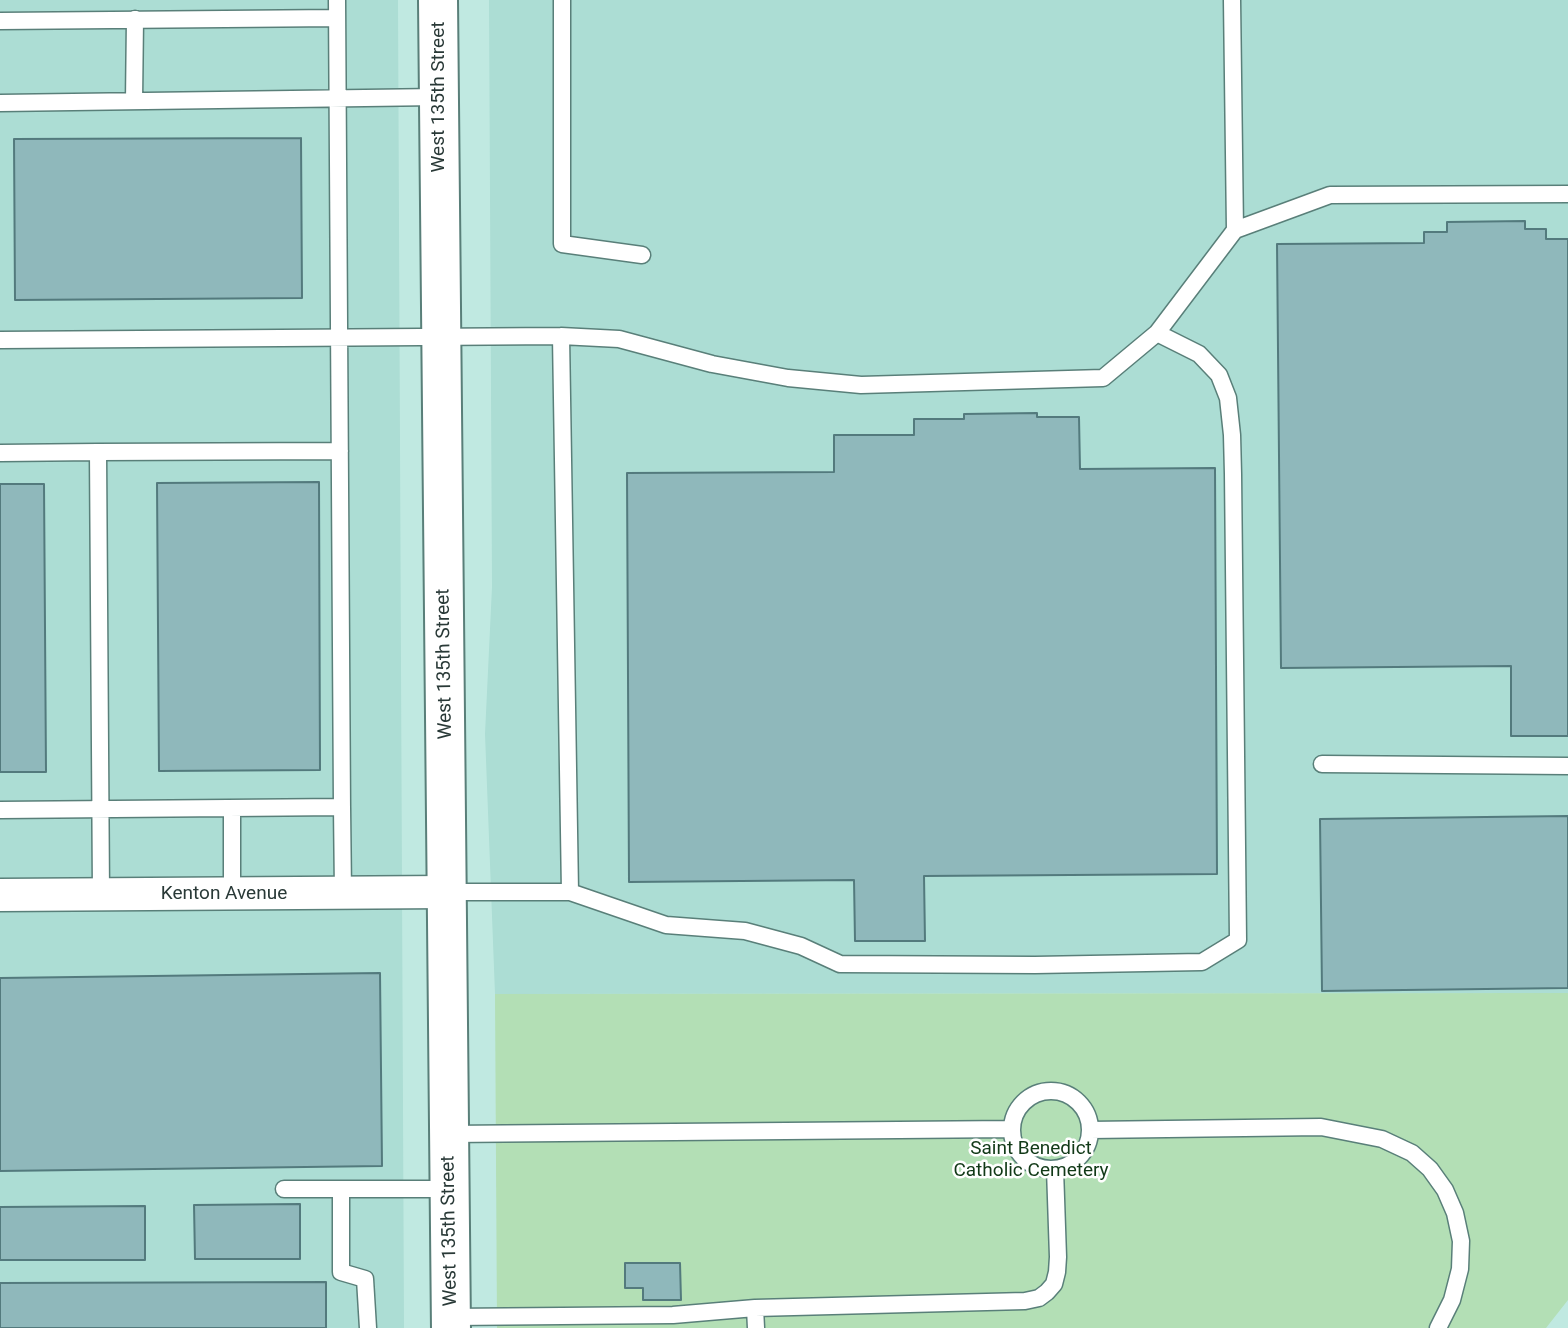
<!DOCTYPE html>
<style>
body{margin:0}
canvas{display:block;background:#c0e9e1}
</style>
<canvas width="1568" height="1328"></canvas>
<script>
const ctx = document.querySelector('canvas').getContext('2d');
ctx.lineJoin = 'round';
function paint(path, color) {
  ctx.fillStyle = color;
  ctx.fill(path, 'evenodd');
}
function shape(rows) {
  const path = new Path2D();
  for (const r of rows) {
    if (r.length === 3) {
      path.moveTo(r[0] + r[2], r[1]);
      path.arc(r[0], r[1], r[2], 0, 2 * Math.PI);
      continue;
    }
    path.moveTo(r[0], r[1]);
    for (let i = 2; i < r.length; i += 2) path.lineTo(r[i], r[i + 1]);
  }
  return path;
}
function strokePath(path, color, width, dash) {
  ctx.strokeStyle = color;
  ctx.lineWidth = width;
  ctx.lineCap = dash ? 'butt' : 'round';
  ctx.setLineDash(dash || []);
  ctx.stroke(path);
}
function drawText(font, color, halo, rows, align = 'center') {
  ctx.font = font + ' Roboto,sans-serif';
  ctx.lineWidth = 5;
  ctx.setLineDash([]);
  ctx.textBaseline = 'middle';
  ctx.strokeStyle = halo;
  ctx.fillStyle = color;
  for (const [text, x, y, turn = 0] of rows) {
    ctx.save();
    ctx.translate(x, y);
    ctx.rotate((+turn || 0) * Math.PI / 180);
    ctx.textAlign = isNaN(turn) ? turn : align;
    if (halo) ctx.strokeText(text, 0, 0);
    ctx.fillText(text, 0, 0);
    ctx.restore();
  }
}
const built = shape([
 [0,0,398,0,404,1328,0,1328],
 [489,0,1568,0,1568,993,495,994,485,734,492,587]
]);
const green = shape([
 [1568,993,1568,1300,1546,1328,497,1328,495,994]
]);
const building = shape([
 [301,138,302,298,15,300,14,139,301,138],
 [1525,221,1525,229,1546,229,1546,239,1568,239,1568,736,1511,736,1511,666,1281,668,1277,244,1424,243,1424,232,1447,232,1447,222,1525,221],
 [1037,413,1037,417,1079,417,1080,469,1215,468,1217,874,924,876,925,941,855,941,854,880,629,882,627,473,834,472,834,435,914,435,914,419,964,419,964,414,1037,413],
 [319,482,320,770,159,771,157,483,319,482],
 [0,484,44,484,46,772,0,772,0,484],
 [1568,816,1568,988,1322,991,1320,819,1568,816],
 [380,973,382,1166,0,1171,0,978,380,973],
 [300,1204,300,1259,195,1259,194,1205,300,1204],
 [145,1206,145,1260,0,1260,0,1207,145,1206],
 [625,1263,680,1263,681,1300,643,1300,643,1288,625,1288,625,1263],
 [326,1282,326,1328,0,1328,0,1283,326,1282]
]);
const service = shape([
 [562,0,562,244,642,255],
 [0,21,337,18],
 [134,101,135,19],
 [0,103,438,97],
 [1235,230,1330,195,1568,194],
 [0,340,561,336,619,339,712,364,788,378,861,385,1103,378,1157,333,1235,230,1232,0],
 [98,452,340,451],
 [0,453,98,452,101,894],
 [1322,764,1568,766],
 [342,807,343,893],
 [232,808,232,894],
 [0,810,342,807,337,0],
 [447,892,570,892,561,336],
 [570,892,666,925,745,931,801,946,840,964,1035,965,1202,962,1238,940,1233,474,1232,435,1228,398,1219,375,1199,354,1157,333],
 [1051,1130,39],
 [1090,1130,1321,1127,1382,1139,1412,1153,1430,1169,1445,1190,1455,1213,1461,1241,1460,1269,1452,1300,1438,1328],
 [449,1134,1011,1129],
 [284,1189,450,1189],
 [341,1189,341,1272,365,1279,368,1328],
 [755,1308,756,1328],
 [451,1317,673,1315,755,1308,1025,1301,1039,1298,1047,1292,1054,1284,1057,1272,1058,1257,1055,1169]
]);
const minor = shape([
 [0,895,447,892]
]);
const tertiary = shape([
 [438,0,451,1328]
]);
const streetNames = [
 ["West 135th Street",439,97,-90],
 ["West 135th Street",445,664,-91],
 ["Kenton Avenue",224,894],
 ["West 135th Street",450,1231,-91]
];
const parkNames = [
 ["Saint Benedict",1031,1149],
 ["Catholic Cemetery",1031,1171]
];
paint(built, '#acddd4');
paint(green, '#b3dfb5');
paint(building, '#8fb8bb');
strokePath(building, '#537a7d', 2);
strokePath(service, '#597f79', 19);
strokePath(minor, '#597f79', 35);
strokePath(tertiary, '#597f79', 42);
strokePath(service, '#fff', 16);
strokePath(minor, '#fff', 32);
strokePath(tertiary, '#fff', 38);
drawText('19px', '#293937', '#fff', streetNames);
drawText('19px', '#113917', '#fff', parkNames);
</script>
